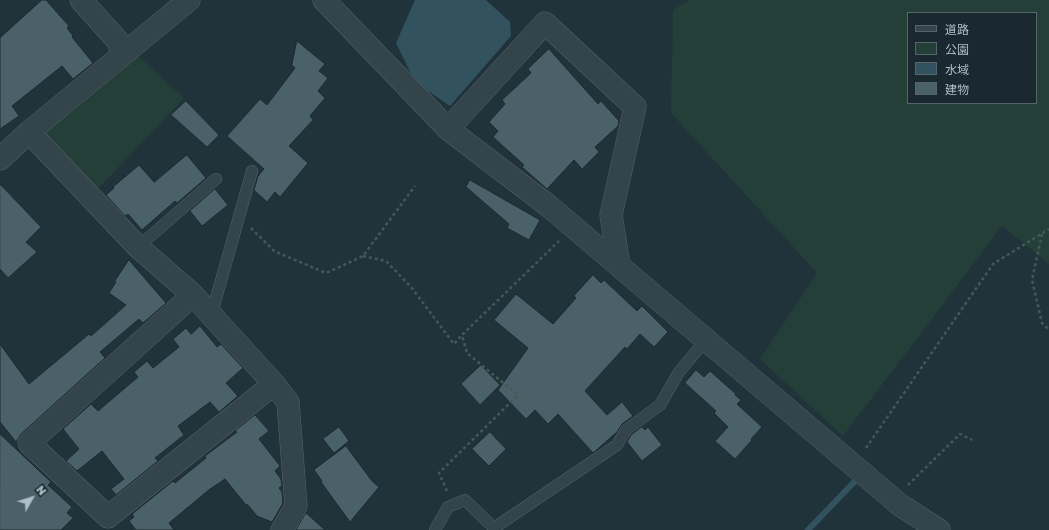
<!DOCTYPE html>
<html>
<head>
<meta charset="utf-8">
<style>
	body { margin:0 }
	#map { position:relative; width:1049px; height:530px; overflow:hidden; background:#21333a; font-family:"Golos Text","Noto Sans JP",sans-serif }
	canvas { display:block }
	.legend { position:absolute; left:907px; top:12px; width:130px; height:92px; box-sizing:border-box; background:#1a292f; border:1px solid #56656c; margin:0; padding:5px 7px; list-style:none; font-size:12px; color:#afbfc7 }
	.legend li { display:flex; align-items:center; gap:8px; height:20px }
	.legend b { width:20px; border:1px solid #56656c }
	.north { position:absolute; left:12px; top:478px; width:40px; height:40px; -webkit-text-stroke:3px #1a292f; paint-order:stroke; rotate:51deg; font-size:11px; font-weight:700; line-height:16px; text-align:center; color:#afbfc7 }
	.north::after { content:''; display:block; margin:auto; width:14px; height:18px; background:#afbfc7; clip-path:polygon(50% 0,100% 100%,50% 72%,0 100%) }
</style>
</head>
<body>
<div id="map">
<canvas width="1049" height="530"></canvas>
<ul class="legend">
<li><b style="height:5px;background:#34444b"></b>道路</li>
<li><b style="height:11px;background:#243e38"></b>公園</li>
<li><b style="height:11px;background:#325260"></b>水域</li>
<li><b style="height:11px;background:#4b6169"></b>建物</li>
</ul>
<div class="north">N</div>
</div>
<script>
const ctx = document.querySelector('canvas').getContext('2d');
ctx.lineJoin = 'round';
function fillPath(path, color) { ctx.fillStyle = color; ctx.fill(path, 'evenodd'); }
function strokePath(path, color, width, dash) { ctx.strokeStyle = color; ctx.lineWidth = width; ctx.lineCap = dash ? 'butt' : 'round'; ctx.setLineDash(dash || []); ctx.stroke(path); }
const green = new Path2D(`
	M 689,0 L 1049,0 L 1049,264 L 1002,226 L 843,436 L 760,359 L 817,273 L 671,113 L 673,10 ZM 908,13 L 1036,13 L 1036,103 L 908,103 Z
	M 136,54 L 184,98 L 96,191 L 40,134 Z`);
const water = new Path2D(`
	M 415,0 L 486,0 L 510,22 L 511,36 L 450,106 L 415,82 L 396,43 Z`);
const stream = new Path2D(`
	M 808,530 L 857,479`);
const building = new Path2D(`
	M 42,0 L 46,0 L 69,26 L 67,28 L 73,36 L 72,37 L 93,63 L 73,79 L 62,66 L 12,106 L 19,116 L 0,129 L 0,38 Z
	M 297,41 L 325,64 L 319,71 L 328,78 L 318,91 L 325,98 L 310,116 L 313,120 L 289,146 L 308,163 L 280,197 L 275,192 L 267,202 L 254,190 L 258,176 L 264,169 L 227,136 L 260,99 L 267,105 L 295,68 L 292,65 Z
	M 549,49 L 598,104 L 601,101 L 619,121 L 618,126 L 595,147 L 599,152 L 582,169 L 574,160 L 547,189 L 522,167 L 524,165 L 493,137 L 498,131 L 489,122 L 505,104 L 502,100 L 531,73 L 528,69 Z
	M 186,101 L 219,135 L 207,147 L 171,115 Z
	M 187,155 L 206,178 L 177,203 L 175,201 L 142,230 L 128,214 L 125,216 L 106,195 L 114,188 L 113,187 L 139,165 L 154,182 Z
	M 470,180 L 540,220 L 529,240 L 507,228 L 509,224 L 466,187 Z
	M 0,184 L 41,227 L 26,242 L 37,252 L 8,278 L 0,269 Z
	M 215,189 L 228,205 L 202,226 L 190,211 Z
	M 129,260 L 166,303 L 143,323 L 139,319 L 100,352 L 105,358 L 21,434 L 16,442 L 0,422 L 0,344 L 29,384 L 89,334 L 91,336 L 126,305 L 109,293 L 116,282 L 115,281 Z
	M 593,275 L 601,283 L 604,280 L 637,311 L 642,306 L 668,332 L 654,347 L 640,334 L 627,349 L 625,347 L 585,391 L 607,415 L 622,402 L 633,416 L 622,424 L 617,432 L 593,453 L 558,414 L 548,424 L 535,410 L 526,419 L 498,390 L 528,348 L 494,320 L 516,294 L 553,324 L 576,298 L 574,296 Z
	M 200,326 L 217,347 L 221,344 L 243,368 L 226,383 L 238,396 L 219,412 L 210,402 L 178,426 L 184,435 L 155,458 L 158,461 L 116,495 L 111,489 L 124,479 L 102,451 L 77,471 L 66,461 L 79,449 L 63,429 L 91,404 L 98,411 L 138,377 L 134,372 L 147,361 L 153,368 L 179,347 L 173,339 L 186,328 L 191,334 Z
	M 481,365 L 500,385 L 480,405 L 461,384 Z
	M 696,370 L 704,377 L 710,371 L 736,394 L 735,395 L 741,400 L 737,404 L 762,427 L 751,439 L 752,440 L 735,459 L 715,441 L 728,427 L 714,413 L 716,411 L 685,383 Z
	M 255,415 L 269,431 L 259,439 L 280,466 L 275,471 L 281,479 L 282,486 L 279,488 L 282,492 L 283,503 L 272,522 L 257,516 L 247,504 L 246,505 L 225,479 L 210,489 L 169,523 L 174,530 L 136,530 L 129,521 L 134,517 L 132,514 L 173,481 L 175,483 L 206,458 L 205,456 L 237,432 L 235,431 Z
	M 339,427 L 349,441 L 334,453 L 323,439 Z
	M 642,427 L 645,430 L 648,427 L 662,445 L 642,461 L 627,442 L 631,435 Z
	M 490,432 L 506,449 L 489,466 L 472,449 Z
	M 0,434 L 51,482 L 48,485 L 72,507 L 67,513 L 73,518 L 61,530 L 0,530 Z
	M 346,446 L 372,481 L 379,487 L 350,522 L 321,482 L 322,481 L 314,470 Z
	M 306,513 L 325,530 L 296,530 Z`);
const path = new Path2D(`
	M 251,228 L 274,251 L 326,273 L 363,256 L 415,186
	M 1042,234 L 1032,280 L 1042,323 L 1049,330
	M 363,256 L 386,261 L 411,287 L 454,344 L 462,335
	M 866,448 L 993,264 L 1049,229
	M 908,485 L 960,434 L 972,440
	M 447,491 L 439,473 L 518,395 L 467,353 L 462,335 L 559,241`);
const service = new Path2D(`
	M 138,247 L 216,179
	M 211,316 L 252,171
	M 435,530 L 448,507 L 465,500 L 494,528 L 617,445 L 626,430 L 660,405 L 679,372 L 706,340`);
const minor = new Path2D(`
	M 81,0 L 117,40 L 123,54
	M 324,0 L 448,129 L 550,207 L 900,505 L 939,530
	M 448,129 L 545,23 L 635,107 L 611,215 L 619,265
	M 29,132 L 138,247 L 193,295 L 274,384 L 288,402 L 296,506 L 282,530
	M 0,159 L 29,132 L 189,0
	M 193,295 L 29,443 L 108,517 L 274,384`);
fillPath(green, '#243e38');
fillPath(water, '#325260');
strokePath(stream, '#325260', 6);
fillPath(building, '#4b6169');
strokePath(building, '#1c2b31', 1);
strokePath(service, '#526268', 12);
strokePath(minor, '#526268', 23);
strokePath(path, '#425a56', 2.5, [3, 3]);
strokePath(service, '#34444b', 11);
strokePath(minor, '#34444b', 22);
</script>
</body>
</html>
